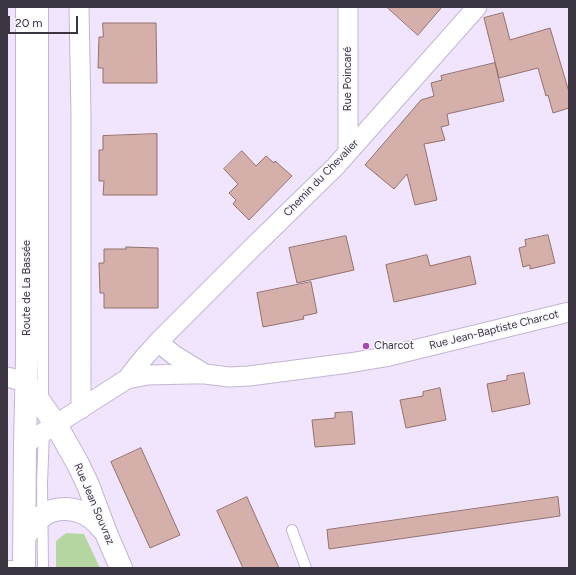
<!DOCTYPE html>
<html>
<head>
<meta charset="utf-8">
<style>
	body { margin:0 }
	#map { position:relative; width:576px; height:575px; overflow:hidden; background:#f1e5fe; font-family:Figtree,sans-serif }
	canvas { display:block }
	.frame { position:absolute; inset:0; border:8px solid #3a3541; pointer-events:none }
	.scale { position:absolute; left:8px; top:16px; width:70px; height:18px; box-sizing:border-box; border:2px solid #3a3541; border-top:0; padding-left:5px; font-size:12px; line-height:14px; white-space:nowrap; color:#3a3541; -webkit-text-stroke:3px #faf7fd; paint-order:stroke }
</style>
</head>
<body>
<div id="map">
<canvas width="576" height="575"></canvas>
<div class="frame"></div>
<div class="scale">20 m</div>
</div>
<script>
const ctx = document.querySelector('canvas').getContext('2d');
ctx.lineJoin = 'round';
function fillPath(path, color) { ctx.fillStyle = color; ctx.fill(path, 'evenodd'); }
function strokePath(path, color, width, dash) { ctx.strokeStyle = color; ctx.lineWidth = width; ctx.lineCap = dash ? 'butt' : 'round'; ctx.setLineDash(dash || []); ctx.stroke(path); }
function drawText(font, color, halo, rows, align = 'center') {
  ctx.font = font + ' Figtree,sans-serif'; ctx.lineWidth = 3; ctx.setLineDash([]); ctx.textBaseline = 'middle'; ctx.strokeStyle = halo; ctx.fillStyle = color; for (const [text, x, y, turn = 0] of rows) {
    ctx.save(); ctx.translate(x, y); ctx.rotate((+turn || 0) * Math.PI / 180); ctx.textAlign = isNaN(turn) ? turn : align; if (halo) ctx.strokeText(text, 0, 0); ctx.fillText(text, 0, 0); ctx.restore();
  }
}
const green = new Path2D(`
	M 66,533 L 84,534 L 100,568 L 56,568 L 56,541 Z`);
const building = new Path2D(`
	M 387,7 L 442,7 L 418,35 Z
	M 503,13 L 510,40 L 550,28 L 569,92 L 569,108 L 553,113 L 548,95 L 546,96 L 538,68 L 499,78 L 484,18 Z
	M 103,23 L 156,23 L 157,83 L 103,83 L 103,68 L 98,68 L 99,37 L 103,37 Z
	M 495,63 L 504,101 L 447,114 L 449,125 L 441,127 L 445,140 L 424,144 L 437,200 L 415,205 L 407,174 L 394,189 L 365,165 L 421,100 L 434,96 L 431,83 L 442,80 L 441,76 Z
	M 157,134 L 157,195 L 103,195 L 104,181 L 99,181 L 99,150 L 103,150 L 103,136 Z
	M 242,151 L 256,166 L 266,156 L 274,163 L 275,161 L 292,176 L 249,220 L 233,204 L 236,200 L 229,193 L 238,184 L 224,169 Z
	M 548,235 L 555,263 L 530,269 L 530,265 L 523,267 L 519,248 L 526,246 L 525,240 Z
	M 346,236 L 354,270 L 297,283 L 289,248 Z
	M 126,247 L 158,248 L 158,308 L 104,308 L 104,293 L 100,293 L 99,263 L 104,263 L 104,249 L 126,249 Z
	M 427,255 L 430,266 L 470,256 L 476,284 L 394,302 L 386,265 Z
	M 311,282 L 317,313 L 303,316 L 304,319 L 263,327 L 257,293 Z
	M 524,373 L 530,404 L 492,412 L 487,384 L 507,380 L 507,376 Z
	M 440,388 L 446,420 L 406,428 L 400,400 L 423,396 L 423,392 Z
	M 352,412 L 355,444 L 315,447 L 312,420 L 335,418 L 335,413 Z
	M 141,448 L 180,535 L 150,548 L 111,462 Z
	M 247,497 L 268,544 L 279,568 L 243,568 L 217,511 Z
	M 558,497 L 560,516 L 329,549 L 327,530 Z`);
const service = new Path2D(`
	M 43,7 L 43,400
	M 292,530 L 306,568
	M 7,568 L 10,566 L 24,566
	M 43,568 L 42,484 L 44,430`);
const minor = new Path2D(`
	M 79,7 L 81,115 L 81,409
	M 348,152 L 348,7
	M 158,342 L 174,355 L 205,374
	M 7,377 L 26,382
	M 127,379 L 148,375 L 190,374 L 205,374 L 229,377 L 249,376 L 349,363 L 385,357 L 569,312
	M 25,444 L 127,379 L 141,361 L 158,342 L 253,247 L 335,167 L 477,7`);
const secondary = new Path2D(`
	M 26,382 L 56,425 L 78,464 L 88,485 L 106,533 L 121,568
	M 25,536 C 30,529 34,523 41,517 C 55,505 79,507 93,519 C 97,522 100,527 104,530
	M 24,568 L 25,444 L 27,358 L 27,7`);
const markers = [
	[366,346,4,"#a949b1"]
];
const streetNames = [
	["Rue Poincaré",348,79,-90],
	["Chemin du Chevalier",321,178,-46],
	["Route de La Bassée",27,288,-90],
	["Rue Jean-Baptiste Charcot",494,330,-14],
	["Rue Jean Souvraz",94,504,67]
];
const poiNames = [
	["Charcot",374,346]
];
fillPath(green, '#b6d6a1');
fillPath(building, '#d5b0aa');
strokePath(building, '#93716c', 1);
strokePath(service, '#c3b5d2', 12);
strokePath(minor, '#c3b5d2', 21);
strokePath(secondary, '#c3b5d2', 24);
strokePath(service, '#fff', 10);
strokePath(minor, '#fff', 19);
strokePath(secondary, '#fff', 22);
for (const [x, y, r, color] of markers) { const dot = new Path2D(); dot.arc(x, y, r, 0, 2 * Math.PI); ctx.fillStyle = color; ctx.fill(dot); strokePath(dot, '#faf7fd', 1.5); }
drawText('11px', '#3a3541', '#faf7fd', streetNames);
drawText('11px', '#3a3541', '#faf7fd', poiNames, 'left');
</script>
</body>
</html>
